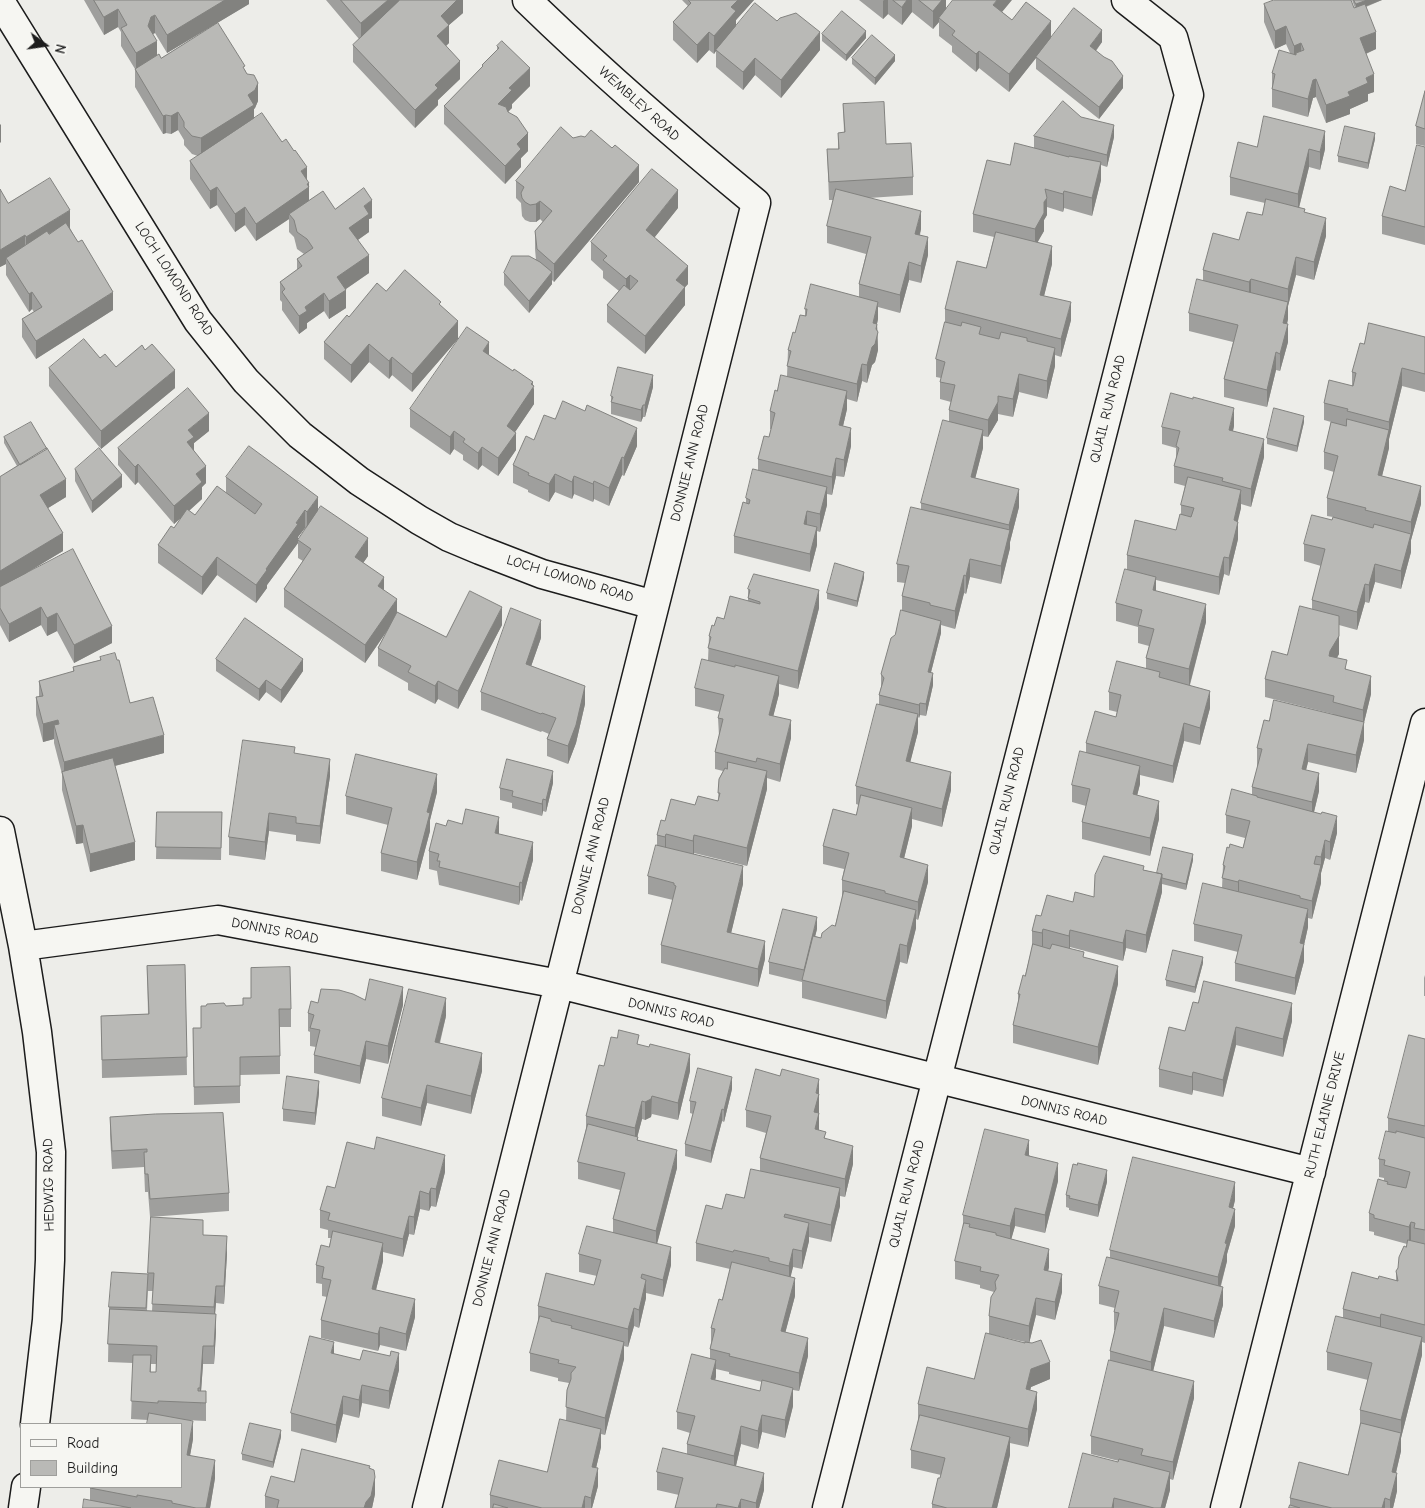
<!DOCTYPE html>
<html>
<head>
<meta charset="utf-8">
<style>
	body { margin:0 }
	#map { position:relative; width:1425px; height:1508px; overflow:hidden; background:#edede9; font-family:"Comic Neue",sans-serif }
	canvas { display:block }
	.legend { position:absolute; left:20px; top:1423px; width:162px; height:65px; box-sizing:border-box; background:#f6f6f2; border:1px solid #9f9f9c; margin:0; padding:6px 9px; list-style:none; font-size:15px; color:#1c1c1c }
	.legend li { display:flex; align-items:center; gap:10px; height:25px }
	.legend b { width:25px; border:1px solid #9f9f9c }
	.north { position:absolute; left:20px; top:20px; width:50px; height:50px; -webkit-text-stroke:4px #f6f6f2; paint-order:stroke; rotate:104deg; font-size:14px; font-weight:700; line-height:20px; text-align:center; color:#1c1c1c }
	.north::after { content:''; display:block; margin:auto; width:18px; height:22px; background:#1c1c1c; clip-path:polygon(50% 0,100% 100%,50% 72%,0 100%) }
</style>
</head>
<body>
<div id="map">
<canvas width="1425" height="1508"></canvas>
<ul class="legend">
<li><b style="height:6px;background:#f6f6f2"></b>Road</li>
<li><b style="height:14px;background:#b9b9b6"></b>Building</li>
</ul>
<div class="north">N</div>
</div>
<script>
const ctx = document.querySelector('canvas').getContext('2d');
ctx.lineJoin = 'round';
function strokePath(path, color, width, dash) { ctx.strokeStyle = color; ctx.lineWidth = width; ctx.lineCap = dash ? 'butt' : 'round'; ctx.setLineDash(dash || []); ctx.stroke(path); }
function fillPath(path, color) { ctx.fillStyle = color; ctx.fill(path, 'evenodd'); }
function drawText(font, color, halo, rows, align = 'center') {
  ctx.font = font + ' "Comic Neue",sans-serif'; ctx.lineWidth = 4; ctx.setLineDash([]); ctx.textBaseline = 'middle'; ctx.strokeStyle = halo; ctx.fillStyle = color; for (const [text, x, y, turn = 0] of rows) {
    ctx.save(); ctx.translate(x, y); ctx.rotate((+turn || 0) * Math.PI / 180); ctx.textAlign = isNaN(turn) ? turn : align; if (halo) ctx.strokeText(text, 0, 0); ctx.fillText(text, 0, 0); ctx.restore();
  }
}
const minor = new Path2D(`
	M 0,1 L 198,321 L 246,381 L 300,435 L 359,481 L 419,520 L 449,537 L 480,550 L 542,574 L 654,605
	M 0,831 L 23,946 L 37,1032 L 51,1152 L 50,1260 L 47,1320 L 35,1424
	M 23,946 L 218,920 L 559,984 L 1311,1172
	M 23,1508 L 26,1487
	M 427,1508 L 756,203 C 677,138 600,71 527,0
	M 827,1508 L 1189,95 L 1173,37 L 1126,0
	M 1225,1508 L 1425,723`);
const wall = new Path2D(`
	M 84,0 L 249,0 L 249,4 L 167,53 L 155,33 L 153,34 L 157,56 L 161,58 L 245,70 L 258,101 L 255,108 L 254,109 L 254,118 L 307,180 L 309,200 L 335,209 L 372,218 L 369,219 L 369,232 L 358,240 L 369,273 L 346,289 L 346,308 L 329,319 L 324,311 L 307,323 L 307,328 L 299,334 L 282,310 L 282,302 L 280,300 L 280,282 L 297,270 L 297,259 L 304,254 L 297,249 L 294,237 L 289,232 L 289,219 L 256,241 L 245,225 L 235,232 L 217,205 L 210,209 L 190,179 L 190,161 L 198,156 L 192,154 L 184,145 L 184,140 L 178,130 L 171,134 L 166,133 L 163,134 L 135,87 L 135,69 L 121,46 L 121,32 L 118,27 L 104,35 Z
	M 326,0 L 463,0 L 463,13 L 449,25 L 449,43 L 446,46 L 460,79 L 438,100 L 438,105 L 415,128 L 353,62 L 353,45 L 359,39 Z
	M 682,0 L 754,0 L 736,20 L 736,26 L 777,21 L 820,50 L 781,98 L 755,75 L 743,90 L 716,67 L 716,51 L 714,54 L 709,50 L 697,63 L 673,40 L 673,22 L 688,6 Z
	M 859,0 L 946,0 L 946,8 L 1002,12 L 1012,20 L 1051,38 L 1102,42 L 1096,51 L 1123,88 L 1099,119 L 1036,69 L 1036,58 L 1009,92 L 979,68 L 976,72 L 952,52 L 952,46 L 939,36 L 939,22 L 933,29 L 912,12 L 902,25 L 888,14 L 883,19 Z
	M 1352,0 L 1382,0 L 1366,7 L 1376,49 L 1366,54 L 1374,92 L 1368,94 L 1368,101 L 1350,109 L 1350,114 L 1326,123 L 1316,97 L 1313,98 L 1308,117 L 1272,107 L 1272,73 L 1290,53 L 1286,44 L 1275,49 L 1264,22 L 1264,4 L 1354,8 L 1355,8 Z
	M 822,34 L 866,38 L 846,61 L 822,41 Z
	M 502,41 L 530,86 L 512,104 L 512,108 L 508,111 L 528,151 L 521,158 L 521,167 L 505,184 L 444,124 L 444,106 L 482,68 L 482,65 L 497,50 L 497,46 Z
	M 852,58 L 895,61 L 875,85 L 852,64 Z
	M 1425,91 L 1425,146 L 1416,144 L 1416,126 Z
	M 843,104 L 886,144 L 913,177 L 913,195 L 869,198 L 921,229 L 920,235 L 928,255 L 921,283 L 909,280 L 900,313 L 878,307 L 878,319 L 877,324 L 878,350 L 875,362 L 872,365 L 867,383 L 862,381 L 857,402 L 847,399 L 847,409 L 843,426 L 851,446 L 844,477 L 836,476 L 832,495 L 827,494 L 827,505 L 820,532 L 817,531 L 817,545 L 810,572 L 734,553 L 734,536 L 746,503 L 746,498 L 758,470 L 758,459 L 769,437 L 771,429 L 770,429 L 770,411 L 777,391 L 787,376 L 788,350 L 795,333 L 805,316 L 805,309 L 859,297 L 859,284 L 866,254 L 827,243 L 827,226 L 833,200 L 829,200 L 827,149 L 838,149 L 838,133 L 844,132 Z
	M 1081,117 L 1114,137 L 1107,167 L 1101,165 L 1101,180 L 1092,216 L 1064,208 L 1063,212 L 1047,207 L 1047,215 L 1044,220 L 1044,231 L 1037,242 L 1052,264 L 1044,296 L 1071,320 L 1061,357 L 1055,355 L 1055,366 L 1047,399 L 1019,392 L 1013,417 L 998,414 L 998,420 L 988,437 L 983,436 L 983,448 L 975,478 L 1019,507 L 1010,542 L 1010,548 L 1001,584 L 970,577 L 966,594 L 964,593 L 955,629 L 941,625 L 941,633 L 931,672 L 933,685 L 926,716 L 920,715 L 919,718 L 918,717 L 918,732 L 910,762 L 951,790 L 942,827 L 912,819 L 912,826 L 904,858 L 928,882 L 918,920 L 916,919 L 916,928 L 907,964 L 900,962 L 886,1019 L 802,998 L 802,982 L 769,974 L 769,962 L 817,929 L 815,936 L 821,938 L 835,926 L 842,898 L 842,880 L 844,869 L 823,864 L 823,846 L 856,815 L 859,805 L 856,804 L 856,786 L 879,704 L 879,695 L 881,687 L 881,674 L 895,635 L 902,610 L 902,596 L 905,583 L 897,582 L 897,564 L 921,509 L 921,503 L 949,421 L 949,410 L 951,402 L 940,399 L 940,382 L 941,378 L 936,377 L 936,359 L 945,322 L 945,309 L 986,268 L 994,237 L 973,232 L 973,214 L 1010,165 L 1034,148 L 1034,136 Z
	M 573,138 L 639,182 L 554,282 L 552,280 L 552,284 L 529,313 L 504,285 L 504,273 L 536,260 L 535,249 L 535,231 L 543,222 L 540,219 L 536,222 L 530,222 L 525,220 L 522,216 L 521,203 L 516,198 L 516,181 Z
	M 1375,139 L 1368,169 L 1338,162 L 1338,156 Z
	M 1257,147 L 1325,149 L 1320,170 L 1309,167 L 1299,208 L 1305,213 L 1326,236 L 1314,280 L 1296,275 L 1288,306 L 1288,319 L 1287,324 L 1288,342 L 1280,371 L 1276,370 L 1267,407 L 1224,397 L 1224,379 L 1233,342 L 1189,331 L 1189,313 L 1203,280 L 1203,270 L 1239,240 L 1262,215 L 1265,203 L 1230,195 L 1230,177 Z
	M 1425,147 L 1425,245 L 1382,234 L 1382,216 L 1405,191 Z
	M 8,203 L 70,228 L 113,310 L 36,359 L 22,337 L 22,319 L 34,312 L 32,309 L 29,312 L 6,275 L 6,264 L 0,267 Z
	M 678,208 L 654,238 L 688,284 L 685,287 L 685,305 L 645,354 L 607,322 L 607,305 L 619,291 L 603,278 L 603,271 L 591,260 L 591,242 Z
	M 386,291 L 441,306 L 458,339 L 412,392 L 392,375 L 389,379 L 369,362 L 351,383 L 324,359 L 324,342 L 349,317 Z
	M 1425,337 L 1425,392 L 1402,386 L 1389,439 L 1389,448 L 1382,476 L 1421,504 L 1411,540 L 1411,552 L 1401,589 L 1375,582 L 1369,603 L 1365,602 L 1357,630 L 1339,625 L 1339,654 L 1337,658 L 1347,670 L 1371,694 L 1364,722 L 1364,740 L 1356,773 L 1308,762 L 1306,770 L 1319,791 L 1314,812 L 1337,833 L 1330,860 L 1325,858 L 1321,873 L 1321,883 L 1312,919 L 1308,918 L 1308,927 L 1304,945 L 1304,961 L 1295,995 L 1235,981 L 1235,963 L 1238,952 L 1194,941 L 1194,924 L 1222,888 L 1223,865 L 1229,848 L 1243,848 L 1245,838 L 1226,833 L 1226,815 L 1252,794 L 1252,787 L 1258,766 L 1257,766 L 1257,748 L 1269,721 L 1333,714 L 1265,697 L 1265,679 L 1287,655 L 1312,609 L 1312,600 L 1321,566 L 1304,561 L 1304,544 L 1332,520 L 1333,517 L 1327,516 L 1327,498 L 1334,472 L 1324,469 L 1324,452 L 1331,422 L 1324,420 L 1324,403 L 1352,386 L 1352,372 L 1364,344 Z
	M 145,350 L 175,388 L 101,449 L 49,386 L 49,368 L 100,358 L 116,367 Z
	M 489,355 L 533,385 L 534,404 L 515,432 L 516,450 L 498,476 L 482,465 L 478,470 L 463,460 L 463,455 L 454,449 L 450,455 L 410,427 L 410,409 Z
	M 653,387 L 645,417 L 643,417 L 641,422 L 611,414 L 611,396 Z
	M 555,419 L 637,446 L 624,476 L 622,475 L 609,506 L 594,499 L 593,502 L 574,494 L 572,499 L 555,492 L 549,502 L 528,492 L 528,490 L 513,483 L 513,465 L 534,440 Z
	M 1304,422 L 1297,452 L 1267,444 L 1267,438 Z
	M 1234,426 L 1233,431 L 1264,457 L 1251,507 L 1241,504 L 1241,508 L 1237,521 L 1238,539 L 1229,576 L 1224,574 L 1219,595 L 1156,580 L 1156,591 L 1206,622 L 1190,685 L 1210,708 L 1200,745 L 1184,741 L 1173,783 L 1140,775 L 1140,784 L 1137,795 L 1159,819 L 1150,856 L 1082,839 L 1082,822 L 1086,806 L 1072,802 L 1072,785 L 1086,753 L 1086,743 L 1116,717 L 1117,712 L 1109,710 L 1109,692 L 1146,668 L 1146,658 L 1149,646 L 1138,643 L 1138,627 L 1116,621 L 1116,603 L 1127,570 L 1127,555 L 1176,530 L 1181,514 L 1181,505 L 1185,486 L 1174,483 L 1174,466 L 1176,459 L 1176,448 L 1162,444 L 1162,427 Z
	M 209,431 L 194,443 L 194,451 L 206,483 L 202,487 L 202,499 L 189,511 L 195,515 L 226,492 L 226,477 L 318,510 L 368,556 L 363,563 L 384,590 L 397,612 L 446,637 L 502,625 L 458,709 L 438,699 L 435,704 L 408,690 L 408,683 L 378,666 L 378,648 L 387,631 L 365,663 L 284,607 L 284,589 L 303,561 L 298,558 L 298,543 L 267,585 L 267,588 L 256,603 L 217,575 L 202,595 L 158,563 L 158,545 L 174,528 L 182,517 L 174,524 L 138,482 L 135,485 L 118,465 L 118,448 ZM 305,528 L 306,528 L 298,540 L 298,537 Z
	M 4,437 L 66,497 L 48,508 L 63,551 L 26,573 L 112,643 L 74,663 L 57,631 L 47,636 L 41,625 L 9,642 L 0,625 L 0,477 L 17,466 L 4,443 Z
	M 75,469 L 122,487 L 92,513 L 75,481 Z
	M 864,578 L 857,607 L 827,599 L 827,593 Z
	M 748,589 L 819,608 L 798,689 L 779,684 L 779,694 L 773,716 L 791,738 L 780,782 L 767,778 L 767,789 L 747,866 L 694,853 L 694,854 L 743,884 L 731,933 L 765,959 L 758,987 L 661,963 L 661,945 L 673,900 L 648,894 L 648,876 L 657,845 L 657,835 L 665,821 L 695,805 L 718,801 L 719,779 L 723,771 L 715,769 L 715,752 L 719,736 L 718,718 L 720,712 L 695,706 L 695,688 L 708,660 L 709,636 L 714,626 L 748,601 Z
	M 541,638 L 531,666 L 585,704 L 576,743 L 568,764 L 547,756 L 547,739 L 549,734 L 542,731 L 541,732 L 481,710 L 481,692 Z
	M 100,657 L 164,753 L 115,766 L 135,860 L 90,872 L 83,843 L 76,844 L 62,790 L 62,774 L 54,743 L 54,739 L 43,742 L 36,715 L 36,697 L 39,697 L 39,681 L 73,672 L 73,667 L 100,660 Z
	M 216,659 L 303,671 L 281,703 L 266,692 L 259,701 L 216,671 Z
	M 295,754 L 330,776 L 320,844 L 296,841 L 296,835 L 269,831 L 265,860 L 229,855 L 229,837 Z
	M 553,783 L 546,812 L 543,811 L 542,816 L 512,808 L 512,803 L 500,800 L 500,788 Z
	M 437,792 L 430,820 L 430,831 L 417,880 L 381,871 L 381,853 L 388,825 L 346,814 L 346,796 Z
	M 157,812 L 222,812 L 221,860 L 156,859 Z
	M 446,826 L 499,834 L 533,860 L 522,901 L 520,900 L 519,905 L 439,885 L 437,871 L 429,869 L 429,851 Z
	M 1193,860 L 1186,890 L 1162,884 L 1162,892 L 1146,953 L 1126,948 L 1123,961 L 1070,947 L 1070,948 L 1084,958 L 1118,984 L 1098,1065 L 1013,1043 L 1013,1025 L 1018,1002 L 1018,994 L 1025,976 L 1032,947 L 1032,931 L 1041,916 L 1073,902 L 1094,897 L 1144,870 L 1157,873 Z
	M 1203,963 L 1195,993 L 1166,986 L 1166,980 Z
	M 185,965 L 187,1075 L 102,1078 L 101,1016 L 148,1014 L 147,966 Z
	M 251,968 L 291,1009 L 291,1027 L 280,1027 L 280,1074 L 240,1075 L 240,1103 L 194,1105 L 193,1028 L 201,1028 L 226,1006 L 243,1005 L 251,998 Z
	M 1425,975 L 1425,996 L 1424,996 L 1424,978 Z
	M 365,1000 L 403,1005 L 388,1064 L 366,1059 L 360,1084 L 314,1073 L 314,1055 L 316,1047 L 310,1046 L 310,1032 L 308,1031 L 308,1013 L 318,1003 Z
	M 446,1016 L 440,1043 L 482,1071 L 471,1114 L 427,1103 L 421,1126 L 382,1116 L 382,1098 Z
	M 1292,1021 L 1283,1057 L 1236,1045 L 1223,1097 L 1193,1090 L 1192,1095 L 1159,1087 L 1159,1069 L 1185,1031 Z
	M 1425,1039 L 1425,1343 L 1422,1342 L 1422,1355 L 1401,1438 L 1401,1451 L 1396,1473 L 1397,1491 L 1393,1508 L 1289,1508 L 1290,1505 L 1290,1498 L 1348,1475 L 1360,1426 L 1360,1410 L 1368,1380 L 1327,1370 L 1327,1352 L 1343,1318 L 1343,1309 L 1378,1279 L 1396,1280 L 1396,1271 L 1398,1268 L 1407,1244 L 1374,1235 L 1374,1232 L 1369,1231 L 1369,1213 L 1384,1181 L 1384,1178 L 1379,1177 L 1379,1159 L 1388,1131 L 1388,1118 Z
	M 639,1045 L 690,1071 L 678,1120 L 652,1114 L 651,1117 L 645,1120 L 642,1119 L 637,1137 L 638,1140 L 677,1168 L 657,1243 L 671,1265 L 663,1297 L 646,1293 L 646,1298 L 639,1328 L 634,1326 L 628,1347 L 624,1346 L 624,1359 L 605,1435 L 601,1434 L 601,1447 L 596,1468 L 598,1486 L 592,1508 L 490,1508 L 490,1495 L 547,1472 L 566,1420 L 567,1390 L 569,1383 L 558,1381 L 558,1378 L 530,1371 L 530,1353 L 538,1324 L 538,1306 L 594,1285 L 597,1276 L 579,1272 L 579,1254 L 613,1232 L 613,1219 L 620,1190 L 578,1179 L 578,1162 L 586,1129 L 586,1116 L 604,1066 Z
	M 732,1089 L 724,1122 L 722,1121 L 711,1163 L 685,1156 L 685,1144 L 693,1114 L 690,1113 L 690,1101 Z
	M 319,1093 L 315,1125 L 283,1121 L 283,1109 Z
	M 819,1096 L 819,1130 L 826,1139 L 853,1164 L 845,1197 L 840,1196 L 840,1206 L 831,1242 L 809,1237 L 809,1241 L 802,1269 L 793,1267 L 790,1277 L 795,1296 L 785,1333 L 808,1356 L 799,1391 L 793,1390 L 793,1406 L 785,1438 L 762,1432 L 758,1449 L 741,1444 L 736,1466 L 764,1490 L 759,1508 L 675,1508 L 679,1495 L 657,1490 L 657,1472 L 687,1454 L 687,1444 L 690,1433 L 677,1429 L 677,1412 L 710,1358 L 710,1349 L 711,1343 L 711,1328 L 722,1300 L 730,1269 L 696,1261 L 696,1243 L 722,1209 L 744,1198 L 760,1171 L 760,1158 L 766,1133 L 746,1127 L 746,1110 ZM 716,1369 L 729,1372 L 729,1374 L 762,1382 L 760,1391 L 715,1380 Z
	M 110,1117 L 229,1193 L 229,1211 L 150,1217 L 148,1192 L 145,1192 L 144,1167 L 112,1169 L 110,1135 Z
	M 1029,1155 L 1058,1181 L 1045,1233 L 1015,1226 L 1011,1239 L 1049,1267 L 1048,1271 L 1062,1292 L 1055,1320 L 1036,1315 L 1029,1343 L 1050,1379 L 1031,1387 L 1030,1390 L 1037,1409 L 1028,1447 L 1010,1443 L 1010,1455 L 997,1508 L 932,1508 L 932,1504 L 941,1475 L 911,1468 L 911,1450 L 918,1421 L 918,1404 L 974,1379 L 1025,1342 L 989,1334 L 989,1316 L 994,1292 L 980,1288 L 980,1285 L 955,1279 L 955,1261 L 963,1227 L 963,1215 Z
	M 445,1172 L 436,1207 L 431,1206 L 429,1211 L 420,1209 L 414,1235 L 409,1234 L 403,1257 L 383,1252 L 383,1261 L 376,1290 L 415,1317 L 406,1351 L 380,1345 L 378,1351 L 321,1338 L 321,1320 L 327,1297 L 322,1296 L 322,1284 L 316,1283 L 316,1265 L 329,1247 L 331,1238 L 328,1238 L 328,1230 L 320,1228 L 320,1210 L 335,1188 Z
	M 1107,1182 L 1098,1217 L 1069,1210 L 1069,1208 L 1066,1207 L 1066,1195 Z
	M 1235,1200 L 1233,1208 L 1235,1226 L 1227,1254 L 1227,1261 L 1221,1286 L 1223,1305 L 1214,1338 L 1164,1326 L 1153,1371 L 1194,1398 L 1173,1480 L 1170,1479 L 1170,1490 L 1165,1508 L 1069,1508 L 1118,1462 L 1119,1461 L 1091,1454 L 1091,1436 L 1110,1360 L 1110,1351 L 1115,1330 L 1114,1330 L 1114,1312 L 1115,1308 L 1099,1304 L 1099,1286 L 1110,1258 L 1110,1250 Z
	M 151,1217 L 203,1235 L 227,1254 L 224,1304 L 216,1303 L 215,1314 L 216,1332 L 214,1364 L 203,1364 L 201,1391 L 206,1391 L 206,1421 L 186,1420 L 193,1439 L 190,1455 L 215,1478 L 210,1508 L 83,1508 L 90,1501 L 90,1488 L 181,1487 L 148,1420 L 131,1419 L 133,1363 L 108,1362 L 109,1307 L 148,1274 ZM 148,1289 L 148,1291 L 153,1291 L 152,1311 L 147,1311 ZM 151,1364 L 156,1364 L 156,1372 L 151,1372 Z
	M 334,1354 L 399,1370 L 389,1409 L 362,1403 L 359,1418 L 343,1414 L 336,1443 L 291,1431 L 291,1413 Z
	M 281,1437 L 273,1468 L 242,1460 L 242,1454 Z
	M 370,1469 L 375,1494 L 372,1508 L 265,1508 L 265,1496 L 294,1482 Z`);
const shadedWall = new Path2D(`
	M 225,0 L 249,0 L 249,4 L 167,53 L 167,35 Z
	M 388,0 L 408,0 L 361,41 L 361,23 Z
	M 457,0 L 463,0 L 463,13 L 449,25 L 449,43 L 437,54 L 437,36 L 441,16 Z
	M 738,0 L 754,0 L 736,20 L 736,29 L 716,50 L 716,51 L 714,54 L 714,36 L 731,7 Z
	M 884,0 L 888,0 L 888,14 L 883,19 L 883,1 Z
	M 907,0 L 912,0 L 912,12 L 902,25 L 902,7 Z
	M 939,0 L 946,0 L 946,12 L 939,18 L 939,22 L 933,29 L 933,11 Z
	M 997,0 L 1012,0 L 993,23 L 993,5 Z
	M 1367,0 L 1382,0 L 1356,10 L 1356,4 Z
	M 118,9 L 118,27 L 104,35 L 104,17 Z
	M 155,15 L 155,33 L 151,35 L 148,26 L 151,17 Z
	M 1051,21 L 1051,39 L 1009,92 L 1009,74 Z
	M 1286,26 L 1286,44 L 1275,49 L 1275,31 Z
	M 1102,30 L 1102,42 L 1090,58 L 1090,46 Z
	M 866,31 L 866,38 L 846,61 L 846,55 Z
	M 709,32 L 709,50 L 697,63 L 697,45 Z
	M 820,32 L 820,50 L 781,98 L 781,80 Z
	M 1376,32 L 1376,49 L 1360,56 L 1360,38 Z
	M 157,41 L 157,59 L 136,71 L 136,53 Z
	M 1301,43 L 1301,60 L 1294,63 L 1294,46 Z
	M 979,51 L 979,68 L 976,72 L 976,54 Z
	M 895,55 L 895,61 L 875,85 L 875,78 Z
	M 755,58 L 755,75 L 743,90 L 743,72 Z
	M 460,61 L 460,79 L 438,100 L 438,105 L 415,128 L 415,110 L 435,85 Z
	M 530,68 L 530,86 L 512,104 L 512,108 L 498,122 L 498,104 L 509,88 Z
	M 1374,74 L 1374,92 L 1368,94 L 1368,101 L 1350,109 L 1350,114 L 1326,123 L 1326,105 L 1348,92 L 1366,78 Z
	M 1123,76 L 1123,88 L 1099,119 L 1099,107 Z
	M 1316,79 L 1316,97 L 1313,98 L 1308,117 L 1308,99 L 1313,80 Z
	M 258,83 L 258,101 L 255,108 L 254,109 L 254,123 L 201,156 L 201,138 L 248,95 Z
	M 178,112 L 178,130 L 171,134 L 171,116 Z
	M 166,115 L 166,133 L 163,134 L 163,116 Z
	M 1,124 L 1,142 L 0,143 L 0,125 Z
	M 1114,125 L 1114,137 L 1107,167 L 1107,155 Z
	M 1325,131 L 1325,149 L 1320,170 L 1320,152 Z
	M 528,133 L 528,151 L 521,158 L 521,167 L 505,184 L 505,166 L 517,144 Z
	M 1375,133 L 1375,139 L 1368,169 L 1368,163 Z
	M 1309,149 L 1309,167 L 1298,211 L 1298,194 Z
	M 1101,162 L 1101,180 L 1092,216 L 1092,198 Z
	M 639,165 L 639,182 L 554,282 L 554,264 Z
	M 307,167 L 307,184 L 309,183 L 309,205 L 289,214 L 289,219 L 256,241 L 256,224 L 301,171 Z
	M 217,187 L 217,205 L 210,209 L 210,191 Z
	M 678,190 L 678,208 L 646,248 L 646,230 Z
	M 1064,191 L 1064,208 L 1063,212 L 1063,194 Z
	M 1047,198 L 1047,215 L 1044,220 L 1044,231 L 1035,247 L 1035,229 L 1044,202 Z
	M 372,200 L 372,218 L 369,219 L 369,232 L 349,246 L 349,228 L 364,206 Z
	M 540,201 L 540,219 L 536,222 L 536,204 Z
	M 245,207 L 245,225 L 235,232 L 235,214 Z
	M 70,210 L 70,228 L 26,254 L 26,237 Z
	M 921,211 L 921,229 L 915,252 L 915,234 Z
	M 1326,218 L 1326,236 L 1314,280 L 1314,262 Z
	M 25,235 L 25,252 L 6,258 L 6,264 L 0,267 L 0,250 Z
	M 928,237 L 928,255 L 921,283 L 921,266 Z
	M 1052,246 L 1052,264 L 1040,312 L 1040,295 Z
	M 369,255 L 369,273 L 337,295 L 337,277 Z
	M 1296,257 L 1296,275 L 1288,306 L 1288,289 Z
	M 909,262 L 909,280 L 900,313 L 900,295 Z
	M 688,266 L 688,284 L 676,297 L 676,280 Z
	M 552,272 L 552,284 L 529,313 L 529,301 Z
	M 630,275 L 630,293 L 626,297 L 626,279 Z
	M 1251,279 L 1251,297 L 1249,299 L 1249,282 Z
	M 685,287 L 685,305 L 645,354 L 645,336 Z
	M 346,290 L 346,308 L 329,319 L 329,301 Z
	M 32,292 L 32,309 L 29,312 L 29,294 Z
	M 113,292 L 113,310 L 36,359 L 36,341 Z
	M 324,293 L 324,311 L 307,323 L 307,328 L 299,334 L 299,316 L 305,307 Z
	M 878,302 L 878,319 L 873,341 L 873,323 Z
	M 1071,302 L 1071,320 L 1061,357 L 1061,339 Z
	M 1288,302 L 1288,319 L 1283,341 L 1283,323 Z
	M 458,321 L 458,339 L 412,392 L 412,374 Z
	M 877,324 L 878,350 L 875,362 L 872,365 L 867,383 L 867,365 Z
	M 1288,324 L 1288,342 L 1280,371 L 1280,354 Z
	M 489,342 L 489,360 L 483,351 Z
	M 369,344 L 369,362 L 351,383 L 351,365 Z
	M 1055,348 L 1055,366 L 1047,399 L 1047,381 Z
	M 1276,352 L 1276,370 L 1267,407 L 1267,390 Z
	M 392,357 L 392,375 L 389,379 L 389,361 Z
	M 862,364 L 862,381 L 857,402 L 857,384 Z
	M 1402,368 L 1402,386 L 1389,439 L 1389,448 L 1378,492 L 1378,475 L 1389,430 L 1389,422 Z
	M 175,370 L 175,388 L 101,449 L 101,431 Z
	M 1019,374 L 1019,392 L 1013,417 L 1013,399 Z
	M 653,375 L 653,387 L 645,417 L 645,405 Z
	M 533,382 L 533,389 L 534,386 L 534,404 L 507,444 L 507,426 Z
	M 847,391 L 847,409 L 839,443 L 839,425 Z
	M 998,402 L 998,420 L 988,437 L 988,420 Z
	M 643,405 L 643,417 L 641,422 L 641,410 Z
	M 1234,408 L 1234,426 L 1229,447 L 1229,430 Z
	M 209,413 L 209,431 L 194,443 L 194,455 L 187,442 L 188,430 Z
	M 1304,416 L 1304,422 L 1297,452 L 1297,446 Z
	M 637,428 L 637,446 L 624,476 L 624,458 Z
	M 851,428 L 851,446 L 844,477 L 844,460 Z
	M 983,430 L 983,448 L 971,495 L 971,477 Z
	M 454,431 L 454,449 L 450,455 L 450,437 Z
	M 516,433 L 516,450 L 498,476 L 498,458 Z
	M 1264,439 L 1264,457 L 1251,507 L 1251,489 Z
	M 482,447 L 482,465 L 478,470 L 478,453 Z
	M 622,457 L 622,475 L 609,506 L 609,488 Z
	M 836,458 L 836,476 L 832,495 L 832,477 Z
	M 138,464 L 138,482 L 135,485 L 135,467 Z
	M 206,466 L 206,483 L 202,487 L 202,499 L 174,524 L 174,506 L 196,474 Z
	M 555,474 L 555,492 L 549,502 L 549,484 Z
	M 122,475 L 122,487 L 92,513 L 92,501 Z
	M 574,476 L 574,494 L 572,499 L 572,482 Z
	M 66,479 L 66,497 L 40,513 L 40,495 Z
	M 594,481 L 594,499 L 593,502 L 593,484 Z
	M 1421,486 L 1421,504 L 1411,540 L 1411,522 Z
	M 827,487 L 827,505 L 820,532 L 820,514 Z
	M 1019,489 L 1019,507 L 1010,542 L 1010,548 L 1001,584 L 1001,566 L 1009,531 L 1009,525 Z
	M 1241,490 L 1241,508 L 1234,538 L 1234,520 Z
	M 318,497 L 318,515 L 307,529 L 307,512 Z
	M 305,510 L 305,528 L 298,537 L 298,543 L 267,585 L 267,588 L 256,603 L 256,585 L 266,569 Z
	M 807,511 L 807,529 L 804,524 Z
	M 1238,522 L 1238,539 L 1229,576 L 1229,558 Z
	M 817,527 L 817,545 L 810,572 L 810,554 Z
	M 63,533 L 63,551 L 0,589 L 0,571 Z
	M 1411,534 L 1411,552 L 1401,589 L 1401,571 Z
	M 368,538 L 368,556 L 355,575 L 355,557 Z
	M 217,557 L 217,575 L 202,595 L 202,577 Z
	M 1224,557 L 1224,574 L 1219,595 L 1219,577 Z
	M 970,559 L 970,577 L 966,594 L 966,576 Z
	M 1375,564 L 1375,582 L 1369,603 L 1369,585 Z
	M 864,572 L 864,578 L 857,607 L 857,601 Z
	M 964,575 L 964,593 L 955,629 L 955,611 Z
	M 384,577 L 384,595 L 378,586 Z
	M 1156,577 L 1156,595 L 1153,590 Z
	M 1365,584 L 1365,602 L 1357,630 L 1357,612 Z
	M 819,590 L 819,608 L 798,689 L 798,671 Z
	M 397,599 L 397,616 L 365,663 L 365,645 Z
	M 1206,604 L 1206,622 L 1189,687 L 1189,669 Z
	M 41,607 L 41,625 L 9,642 L 9,624 Z
	M 502,607 L 502,625 L 458,709 L 458,691 Z
	M 57,613 L 57,631 L 47,636 L 47,618 Z
	M 541,620 L 541,638 L 526,681 L 526,664 Z
	M 941,621 L 941,633 L 928,684 L 928,672 Z
	M 112,626 L 112,643 L 74,663 L 74,645 Z
	M 1339,636 L 1339,654 L 1330,669 L 1329,656 L 1330,651 Z
	M 303,659 L 303,671 L 281,703 L 281,690 Z
	M 933,673 L 933,685 L 926,716 L 926,704 Z
	M 779,676 L 779,694 L 769,733 L 769,715 Z
	M 1371,676 L 1371,694 L 1363,727 L 1363,710 Z
	M 266,680 L 266,692 L 259,701 L 259,689 Z
	M 438,681 L 438,699 L 435,704 L 435,686 Z
	M 585,686 L 585,704 L 576,743 L 568,764 L 568,746 Z
	M 1210,691 L 1210,708 L 1200,745 L 1200,728 Z
	M 920,703 L 920,715 L 919,718 L 919,705 Z
	M 918,714 L 918,732 L 906,779 L 906,761 Z
	M 58,720 L 58,738 L 54,725 L 54,739 L 43,742 L 43,724 Z
	M 791,720 L 791,738 L 780,782 L 780,764 Z
	M 1364,722 L 1364,740 L 1356,773 L 1356,755 Z
	M 1184,723 L 1184,741 L 1173,783 L 1173,766 Z
	M 164,735 L 164,753 L 64,779 L 64,762 Z
	M 1308,744 L 1308,762 L 1302,786 L 1302,769 Z
	M 330,759 L 330,776 L 320,844 L 320,826 Z
	M 1140,766 L 1140,784 L 1133,812 L 1133,794 Z
	M 553,771 L 553,783 L 546,812 L 546,800 Z
	M 767,771 L 767,789 L 747,866 L 747,848 Z
	M 951,772 L 951,790 L 942,827 L 942,809 Z
	M 1319,773 L 1319,791 L 1312,820 L 1312,802 Z
	M 437,774 L 437,792 L 430,820 L 430,831 L 417,880 L 417,862 L 427,812 Z
	M 543,799 L 543,811 L 542,816 L 542,804 Z
	M 1159,801 L 1159,819 L 1150,856 L 1150,838 Z
	M 912,808 L 912,826 L 900,875 L 900,857 Z
	M 269,813 L 269,831 L 265,860 L 265,842 Z
	M 1337,816 L 1337,833 L 1330,860 L 1330,842 Z
	M 499,817 L 499,835 L 495,833 Z
	M 83,825 L 83,843 L 76,844 L 76,826 Z
	M 666,834 L 666,852 L 665,855 L 665,837 Z
	M 694,835 L 694,853 L 693,859 L 693,841 Z
	M 1325,840 L 1325,858 L 1321,873 L 1321,883 L 1312,919 L 1312,901 L 1321,867 L 1321,857 Z
	M 135,842 L 135,860 L 90,872 L 90,854 Z
	M 533,842 L 533,860 L 522,901 L 522,883 Z
	M 1193,854 L 1193,860 L 1186,890 L 1186,884 Z
	M 928,865 L 928,882 L 918,920 L 918,902 Z
	M 743,866 L 743,884 L 727,950 L 727,932 Z
	M 1162,874 L 1162,892 L 1146,953 L 1146,935 Z
	M 1239,880 L 1239,898 L 1238,900 L 1238,882 Z
	M 520,882 L 520,900 L 519,905 L 519,887 Z
	M 1308,909 L 1308,927 L 1304,945 L 1304,961 L 1295,995 L 1295,978 L 1300,943 Z
	M 916,910 L 916,928 L 907,964 L 907,946 Z
	M 817,917 L 817,929 L 804,981 L 804,970 Z
	M 1043,929 L 1043,947 L 1042,951 L 1042,933 Z
	M 1070,930 L 1070,947 L 1069,954 L 1069,936 Z
	M 1126,930 L 1126,948 L 1123,961 L 1123,943 Z
	M 765,941 L 765,959 L 758,987 L 758,969 Z
	M 900,944 L 900,962 L 886,1019 L 886,1001 Z
	M 1203,957 L 1203,963 L 1195,993 L 1195,987 Z
	M 1118,966 L 1118,984 L 1098,1065 L 1098,1047 Z
	M 403,987 L 403,1005 L 388,1064 L 388,1046 Z
	M 446,998 L 446,1016 L 435,1060 L 435,1042 Z
	M 1292,1003 L 1292,1021 L 1283,1057 L 1283,1039 Z
	M 1236,1027 L 1236,1045 L 1223,1097 L 1223,1080 Z
	M 366,1041 L 366,1059 L 360,1084 L 360,1066 Z
	M 482,1053 L 482,1071 L 471,1114 L 471,1096 Z
	M 690,1054 L 690,1071 L 678,1120 L 678,1103 Z
	M 1193,1072 L 1193,1090 L 1192,1095 L 1192,1077 Z
	M 732,1077 L 732,1089 L 724,1122 L 724,1110 Z
	M 819,1079 L 819,1131 L 815,1129 L 814,1112 L 816,1093 Z
	M 319,1081 L 319,1093 L 315,1125 L 315,1113 Z
	M 427,1085 L 427,1103 L 421,1126 L 421,1108 Z
	M 652,1096 L 651,1117 L 645,1120 L 645,1102 Z
	M 642,1101 L 642,1119 L 635,1146 L 635,1128 Z
	M 722,1109 L 722,1121 L 711,1163 L 711,1151 Z
	M 1029,1140 L 1029,1158 L 1025,1155 Z
	M 853,1146 L 853,1164 L 845,1197 L 845,1179 Z
	M 677,1150 L 677,1168 L 656,1248 L 656,1231 Z
	M 445,1155 L 445,1172 L 436,1207 L 436,1189 Z
	M 1058,1163 L 1058,1181 L 1045,1233 L 1045,1215 Z
	M 1107,1170 L 1107,1182 L 1098,1217 L 1098,1205 Z
	M 1235,1182 L 1235,1200 L 1229,1225 L 1229,1207 Z
	M 431,1188 L 431,1206 L 429,1211 L 429,1194 Z
	M 840,1188 L 840,1206 L 831,1242 L 831,1225 Z
	M 420,1191 L 420,1209 L 414,1235 L 414,1217 Z
	M 1015,1208 L 1015,1226 L 1010,1244 L 1010,1226 Z
	M 1235,1209 L 1235,1226 L 1227,1254 L 1227,1261 L 1218,1295 L 1218,1277 L 1225,1243 Z
	M 409,1216 L 409,1234 L 403,1257 L 403,1239 Z
	M 1411,1222 L 1411,1240 L 1409,1245 L 1409,1227 Z
	M 809,1223 L 809,1241 L 802,1269 L 802,1251 Z
	M 227,1236 L 227,1254 L 224,1304 L 224,1286 Z
	M 383,1243 L 383,1261 L 372,1306 L 372,1289 Z
	M 671,1247 L 671,1265 L 663,1297 L 663,1280 Z
	M 793,1249 L 793,1267 L 789,1284 L 789,1266 Z
	M 1049,1249 L 1049,1267 L 1044,1287 L 1044,1270 Z
	M 1062,1274 L 1062,1292 L 1055,1320 L 1055,1302 Z
	M 795,1278 L 795,1296 L 781,1349 L 781,1331 Z
	M 646,1280 L 646,1298 L 639,1328 L 639,1310 Z
	M 216,1286 L 216,1303 L 214,1325 L 214,1307 Z
	M 1223,1287 L 1223,1305 L 1214,1338 L 1214,1321 Z
	M 1036,1298 L 1036,1315 L 1029,1344 L 1029,1326 Z
	M 415,1299 L 415,1317 L 406,1351 L 406,1334 Z
	M 634,1308 L 634,1326 L 628,1347 L 628,1329 Z
	M 1164,1308 L 1164,1326 L 1151,1380 L 1151,1362 Z
	M 216,1314 L 216,1332 L 214,1364 L 214,1346 Z
	M 1381,1314 L 1381,1332 L 1380,1336 L 1380,1318 Z
	M 380,1327 L 380,1345 L 378,1351 L 378,1334 Z
	M 1422,1337 L 1422,1355 L 1401,1438 L 1401,1420 Z
	M 808,1338 L 808,1356 L 799,1391 L 799,1373 Z
	M 334,1342 L 334,1360 L 331,1353 Z
	M 624,1342 L 624,1359 L 605,1435 L 605,1418 Z
	M 203,1346 L 203,1364 L 200,1406 L 200,1388 Z
	M 399,1353 L 399,1370 L 389,1409 L 389,1391 Z
	M 716,1360 L 716,1377 L 711,1397 L 711,1379 Z
	M 1050,1362 L 1050,1379 L 1031,1387 L 1026,1407 L 1026,1389 L 1031,1369 Z
	M 1194,1381 L 1194,1398 L 1173,1480 L 1173,1462 Z
	M 362,1385 L 362,1403 L 359,1418 L 359,1400 Z
	M 793,1388 L 793,1406 L 785,1438 L 785,1420 Z
	M 1037,1392 L 1037,1409 L 1028,1447 L 1028,1429 Z
	M 343,1396 L 343,1414 L 336,1443 L 336,1425 Z
	M 762,1415 L 762,1432 L 758,1449 L 758,1431 Z
	M 193,1421 L 193,1439 L 187,1473 L 187,1455 Z
	M 741,1426 L 741,1444 L 734,1474 L 734,1456 Z
	M 601,1429 L 601,1447 L 592,1485 L 592,1467 Z
	M 281,1430 L 281,1437 L 273,1468 L 273,1462 Z
	M 1401,1433 L 1401,1451 L 1392,1489 L 1392,1472 Z
	M 1010,1437 L 1010,1455 L 997,1508 L 992,1508 Z
	M 215,1460 L 215,1478 L 210,1508 L 206,1508 Z
	M 598,1468 L 598,1486 L 592,1508 L 591,1508 L 591,1498 Z
	M 1170,1472 L 1170,1490 L 1165,1508 L 1161,1508 Z
	M 764,1473 L 764,1490 L 759,1508 L 756,1508 L 756,1503 Z
	M 1397,1473 L 1397,1491 L 1393,1508 L 1390,1508 L 1390,1500 Z
	M 375,1477 L 375,1494 L 372,1508 L 364,1508 Z
	M 585,1496 L 585,1508 L 582,1508 Z
	M 1114,1498 L 1114,1508 L 1112,1508 Z
	M 1385,1498 L 1385,1508 L 1382,1508 Z
	M 741,1499 L 741,1508 L 738,1508 Z`);
const building = new Path2D(`
	M 94,0 L 225,0 L 167,35 L 155,15 L 151,17 L 148,26 L 157,41 L 136,53 L 121,28 L 127,25 L 118,9 L 104,17 Z
	M 341,0 L 388,0 L 361,23 Z
	M 400,0 L 457,0 L 441,16 L 449,25 L 437,36 L 460,61 L 435,85 L 438,88 L 415,110 L 353,45 Z
	M 689,0 L 738,0 L 731,7 L 736,11 L 714,36 L 709,32 L 697,45 L 673,22 L 691,3 L 689,1 Z
	M 893,0 L 907,0 L 902,7 Z
	M 919,0 L 942,0 L 933,11 Z
	M 953,0 L 997,0 L 993,5 L 1012,20 L 1026,2 L 1051,21 L 1009,74 L 979,51 L 976,54 L 952,35 L 955,31 L 939,18 Z
	M 1274,0 L 1351,0 L 1354,8 L 1365,4 L 1376,32 L 1360,38 L 1374,74 L 1366,78 L 1368,83 L 1348,92 L 1350,96 L 1326,105 L 1316,79 L 1313,80 L 1308,99 L 1272,89 L 1275,74 L 1272,73 L 1279,50 L 1296,55 L 1296,53 L 1304,50 L 1301,43 L 1294,46 L 1286,26 L 1275,31 L 1264,4 Z
	M 1354,0 L 1367,0 L 1356,4 Z
	M 755,3 L 777,21 L 780,18 L 796,13 L 820,32 L 781,80 L 755,58 L 743,72 L 716,50 Z
	M 1074,8 L 1102,30 L 1090,46 L 1104,57 L 1112,61 L 1123,76 L 1099,107 L 1036,57 Z
	M 842,11 L 866,31 L 846,55 L 822,34 Z
	M 218,23 L 245,66 L 243,67 L 247,74 L 254,75 L 258,83 L 255,90 L 248,95 L 254,105 L 201,138 L 192,136 L 184,127 L 184,122 L 178,112 L 171,116 L 166,115 L 163,116 L 135,69 L 159,54 L 161,58 Z
	M 872,35 L 895,55 L 875,78 L 852,58 Z
	M 502,41 L 530,68 L 509,88 L 512,90 L 498,104 L 506,107 L 508,112 L 517,117 L 528,133 L 517,144 L 521,149 L 505,166 L 444,106 L 483,66 L 482,65 L 499,48 L 497,46 Z
	M 1425,91 L 1425,129 L 1416,126 Z
	M 1063,101 L 1081,117 L 1114,125 L 1107,155 L 1034,136 Z
	M 884,102 L 886,144 L 911,143 L 913,177 L 829,182 L 827,149 L 839,149 L 838,133 L 845,132 L 843,104 Z
	M 262,113 L 282,142 L 286,139 L 294,151 L 295,150 L 307,167 L 301,171 L 309,183 L 307,184 L 309,187 L 256,224 L 245,207 L 235,214 L 217,187 L 210,191 L 190,161 Z
	M 1264,116 L 1325,131 L 1320,152 L 1309,149 L 1298,194 L 1230,177 L 1238,142 L 1257,147 Z
	M 1345,126 L 1375,133 L 1368,163 L 1338,156 Z
	M 561,127 L 573,138 L 581,136 L 585,137 L 591,130 L 612,148 L 615,145 L 639,165 L 554,264 L 537,249 L 535,231 L 552,211 L 540,201 L 536,204 L 530,205 L 525,202 L 522,198 L 521,193 L 524,187 L 516,181 Z
	M 1015,143 L 1069,157 L 1069,156 L 1101,162 L 1092,198 L 1064,191 L 1063,194 L 1045,189 L 1047,198 L 1044,202 L 1044,213 L 1035,229 L 973,214 L 987,160 L 1010,165 Z
	M 1417,145 L 1425,147 L 1425,227 L 1382,216 L 1390,186 L 1405,191 Z
	M 652,169 L 678,190 L 646,230 L 688,266 L 676,280 L 685,287 L 645,336 L 607,305 L 624,285 L 630,290 L 638,281 L 630,275 L 626,279 L 603,260 L 607,256 L 591,242 Z
	M 50,178 L 70,210 L 26,237 L 25,235 L 0,250 L 0,189 L 8,203 Z
	M 364,188 L 372,200 L 364,206 L 369,214 L 349,228 L 369,255 L 337,277 L 346,290 L 329,301 L 324,293 L 305,307 L 307,311 L 299,316 L 282,292 L 285,289 L 280,282 L 302,266 L 297,259 L 313,248 L 307,239 L 297,232 L 294,220 L 289,214 L 323,191 L 335,209 Z
	M 836,189 L 921,211 L 915,234 L 928,237 L 921,266 L 909,262 L 900,295 L 859,284 L 871,237 L 827,226 Z
	M 1266,199 L 1305,209 L 1304,212 L 1326,218 L 1314,262 L 1296,257 L 1288,289 L 1251,279 L 1249,282 L 1203,270 L 1213,233 L 1239,240 L 1247,212 L 1262,215 Z
	M 66,223 L 78,242 L 82,240 L 113,292 L 36,341 L 22,319 L 42,307 L 32,292 L 29,294 L 6,258 L 47,231 L 49,234 Z
	M 996,232 L 1052,246 L 1040,295 L 1071,302 L 1061,339 L 945,309 L 957,261 L 986,268 Z
	M 512,256 L 529,256 L 540,262 L 552,272 L 529,301 L 504,273 Z
	M 405,270 L 441,302 L 439,304 L 458,321 L 412,374 L 392,357 L 389,361 L 369,344 L 351,365 L 324,342 L 347,315 L 349,317 L 377,283 L 386,291 Z
	M 1197,279 L 1288,302 L 1283,323 L 1288,324 L 1280,354 L 1276,352 L 1267,390 L 1224,379 L 1238,325 L 1189,313 Z
	M 811,284 L 878,302 L 873,323 L 877,324 L 876,329 L 878,332 L 875,344 L 872,347 L 867,365 L 862,364 L 857,384 L 787,366 L 791,351 L 788,350 L 793,332 L 795,333 L 800,315 L 806,316 L 807,309 L 805,309 Z
	M 945,322 L 961,326 L 962,322 L 981,327 L 979,334 L 999,339 L 1001,332 L 1027,338 L 1027,341 L 1055,348 L 1047,381 L 1019,374 L 1013,399 L 998,396 L 998,402 L 988,420 L 949,410 L 955,385 L 940,382 L 945,362 L 936,359 Z
	M 1369,323 L 1425,337 L 1425,374 L 1402,368 L 1389,422 L 1347,411 L 1348,409 L 1324,403 L 1329,380 L 1353,386 L 1356,373 L 1352,372 L 1360,343 L 1364,344 Z
	M 467,327 L 489,342 L 483,351 L 513,371 L 514,369 L 533,382 L 531,384 L 534,386 L 507,426 L 516,433 L 498,458 L 482,447 L 478,453 L 463,442 L 465,439 L 454,431 L 450,437 L 410,409 Z
	M 84,339 L 100,358 L 105,354 L 116,367 L 142,345 L 145,350 L 152,344 L 175,370 L 101,431 L 49,368 Z
	M 618,367 L 653,375 L 645,405 L 643,405 L 641,410 L 611,402 L 613,397 L 611,396 Z
	M 781,375 L 847,391 L 839,425 L 851,428 L 844,460 L 836,458 L 832,477 L 758,459 L 764,436 L 769,437 L 775,413 L 770,411 L 775,390 L 777,391 Z
	M 188,388 L 209,413 L 188,430 L 194,437 L 187,442 L 206,466 L 196,474 L 202,482 L 174,506 L 138,464 L 135,467 L 118,448 Z
	M 1171,393 L 1193,399 L 1193,397 L 1234,408 L 1229,430 L 1264,439 L 1251,489 L 1222,481 L 1223,478 L 1174,466 L 1179,448 L 1176,446 L 1180,431 L 1162,427 Z
	M 563,401 L 585,411 L 587,405 L 637,428 L 624,458 L 622,457 L 609,488 L 594,481 L 593,484 L 574,476 L 572,482 L 555,474 L 549,484 L 528,475 L 529,473 L 513,465 L 526,436 L 534,440 L 544,415 L 555,419 Z
	M 1274,408 L 1304,416 L 1297,446 L 1267,438 Z
	M 1347,419 L 1389,430 L 1378,475 L 1421,486 L 1411,522 L 1365,510 L 1366,508 L 1327,498 L 1338,456 L 1324,452 L 1331,422 L 1346,426 Z
	M 943,420 L 983,430 L 971,477 L 1019,489 L 1009,525 L 921,503 Z
	M 31,422 L 47,449 L 20,465 L 4,437 Z
	M 249,446 L 318,497 L 307,512 L 305,510 L 296,523 L 298,524 L 266,569 L 267,570 L 256,585 L 217,557 L 202,577 L 158,545 L 171,526 L 174,528 L 187,509 L 195,515 L 217,486 L 255,514 L 262,504 L 226,477 Z
	M 47,448 L 66,479 L 40,495 L 63,533 L 0,571 L 0,477 Z
	M 99,448 L 122,475 L 92,501 L 75,469 Z
	M 753,469 L 827,487 L 820,514 L 807,511 L 804,524 L 817,527 L 810,554 L 734,536 L 743,502 L 749,504 L 750,500 L 746,498 Z
	M 1188,477 L 1241,490 L 1234,520 L 1238,522 L 1229,558 L 1224,557 L 1219,577 L 1127,555 L 1135,520 L 1176,530 L 1180,514 L 1191,517 L 1194,508 L 1181,505 Z
	M 321,506 L 368,538 L 355,557 L 384,577 L 378,586 L 397,599 L 365,645 L 284,589 L 311,549 L 298,540 Z
	M 911,507 L 1010,530 L 1001,566 L 970,559 L 966,576 L 964,575 L 955,611 L 930,605 L 930,603 L 902,596 L 909,566 L 897,564 Z
	M 1312,515 L 1332,520 L 1333,517 L 1373,528 L 1374,524 L 1411,534 L 1401,571 L 1375,564 L 1369,585 L 1365,584 L 1357,612 L 1312,600 L 1325,549 L 1304,544 Z
	M 73,549 L 112,626 L 74,645 L 57,613 L 47,618 L 41,607 L 9,624 L 0,608 L 0,587 Z
	M 835,563 L 864,572 L 857,601 L 827,593 Z
	M 1125,569 L 1156,577 L 1153,590 L 1206,604 L 1189,669 L 1146,658 L 1154,629 L 1138,625 L 1142,610 L 1116,603 Z
	M 754,574 L 819,590 L 798,671 L 708,648 L 711,637 L 709,636 L 712,625 L 714,626 L 717,617 L 724,619 L 730,596 L 760,604 L 760,602 L 748,598 L 750,590 L 748,589 Z
	M 470,591 L 502,607 L 458,691 L 438,681 L 435,686 L 408,672 L 411,666 L 378,648 L 397,612 L 446,637 Z
	M 1300,606 L 1339,616 L 1339,636 L 1330,651 L 1329,656 L 1347,660 L 1345,669 L 1371,676 L 1363,710 L 1333,702 L 1334,696 L 1265,679 L 1272,651 L 1287,655 Z
	M 511,608 L 541,620 L 526,664 L 585,686 L 576,725 L 568,746 L 547,739 L 556,718 L 542,713 L 541,714 L 481,692 Z
	M 901,610 L 941,621 L 928,672 L 933,673 L 926,704 L 920,703 L 919,705 L 879,695 L 884,678 L 881,674 L 891,638 L 895,635 Z
	M 245,618 L 303,659 L 281,690 L 266,680 L 259,689 L 216,659 Z
	M 115,653 L 117,660 L 119,660 L 130,703 L 153,697 L 164,735 L 64,762 L 54,725 L 59,724 L 58,720 L 43,724 L 36,697 L 43,696 L 39,681 L 74,671 L 73,667 L 101,660 L 100,657 Z
	M 702,659 L 735,667 L 735,665 L 779,676 L 769,715 L 791,720 L 780,764 L 757,758 L 756,762 L 715,752 L 723,719 L 718,718 L 724,695 L 695,688 Z
	M 1117,661 L 1160,672 L 1159,677 L 1210,691 L 1200,728 L 1184,723 L 1173,766 L 1086,743 L 1095,711 L 1116,717 L 1121,695 L 1109,692 Z
	M 1274,700 L 1364,722 L 1356,755 L 1308,744 L 1302,769 L 1319,773 L 1312,802 L 1252,787 L 1262,749 L 1257,748 L 1264,720 L 1269,721 Z
	M 877,704 L 918,714 L 906,761 L 951,772 L 942,809 L 856,786 Z
	M 243,740 L 295,747 L 294,753 L 330,759 L 320,826 L 296,823 L 296,817 L 269,813 L 265,842 L 229,837 Z
	M 1080,751 L 1140,766 L 1133,794 L 1159,801 L 1150,838 L 1082,822 L 1090,789 L 1072,785 Z
	M 356,754 L 437,774 L 427,812 L 430,813 L 417,862 L 381,853 L 392,808 L 346,796 Z
	M 113,758 L 135,842 L 90,854 L 83,825 L 76,826 L 62,772 Z
	M 507,759 L 553,771 L 546,800 L 543,799 L 542,804 L 512,796 L 513,791 L 500,788 Z
	M 728,762 L 767,771 L 747,848 L 694,835 L 693,841 L 666,834 L 665,837 L 657,835 L 661,820 L 665,821 L 671,799 L 695,805 L 698,796 L 718,801 L 720,793 L 718,793 L 719,779 L 725,768 L 727,769 Z
	M 1232,789 L 1257,796 L 1257,797 L 1321,814 L 1322,812 L 1337,816 L 1330,842 L 1325,840 L 1321,857 L 1316,856 L 1314,864 L 1321,865 L 1312,901 L 1300,898 L 1300,896 L 1239,880 L 1238,882 L 1222,878 L 1225,866 L 1223,865 L 1227,847 L 1229,848 L 1230,844 L 1243,848 L 1250,821 L 1226,815 Z
	M 861,795 L 912,808 L 900,857 L 928,865 L 918,902 L 885,893 L 885,891 L 842,880 L 849,853 L 823,846 L 833,809 L 856,815 Z
	M 466,809 L 499,817 L 495,833 L 533,842 L 522,883 L 520,882 L 519,887 L 439,867 L 440,861 L 437,861 L 439,854 L 429,851 L 436,823 L 446,826 L 448,820 L 462,824 Z
	M 157,812 L 222,812 L 221,848 L 156,847 Z
	M 656,845 L 743,866 L 727,932 L 765,941 L 758,969 L 661,945 L 676,886 L 674,885 L 674,883 L 648,876 Z
	M 1163,847 L 1193,854 L 1186,884 L 1162,878 L 1162,874 L 1157,873 Z
	M 1104,856 L 1144,866 L 1143,870 L 1162,874 L 1146,935 L 1126,930 L 1123,943 L 1070,930 L 1069,936 L 1043,929 L 1042,933 L 1032,931 L 1036,915 L 1041,916 L 1047,895 L 1073,902 L 1075,892 L 1094,897 L 1095,875 Z
	M 1203,883 L 1308,909 L 1300,943 L 1304,944 L 1295,978 L 1235,963 L 1242,935 L 1194,924 Z
	M 844,891 L 916,910 L 907,946 L 900,944 L 886,1001 L 802,980 L 813,936 L 821,938 L 822,933 L 832,925 L 835,926 Z
	M 783,909 L 817,917 L 804,970 L 769,962 Z
	M 1033,944 L 1050,949 L 1052,944 L 1084,952 L 1083,957 L 1118,966 L 1098,1047 L 1013,1025 L 1020,994 L 1018,994 L 1023,975 L 1025,976 Z
	M 1173,950 L 1203,957 L 1195,987 L 1166,980 Z
	M 185,965 L 187,1057 L 102,1060 L 101,1016 L 149,1014 L 147,966 Z
	M 290,967 L 291,1009 L 279,1009 L 280,1056 L 240,1057 L 240,1086 L 194,1087 L 193,1028 L 201,1028 L 201,1006 L 206,1006 L 207,1004 L 224,1003 L 226,1006 L 243,1005 L 243,998 L 251,998 L 251,968 Z
	M 370,979 L 403,987 L 388,1046 L 366,1041 L 360,1066 L 314,1055 L 320,1030 L 310,1028 L 314,1015 L 308,1013 L 311,1001 L 318,1003 L 321,989 L 339,990 L 353,994 L 365,1000 Z
	M 1204,981 L 1292,1003 L 1283,1039 L 1236,1027 L 1223,1080 L 1193,1072 L 1192,1077 L 1159,1069 L 1169,1027 L 1185,1031 L 1193,1002 L 1198,1003 Z
	M 409,989 L 446,998 L 435,1042 L 482,1053 L 471,1096 L 427,1085 L 421,1108 L 382,1098 Z
	M 619,1030 L 639,1035 L 637,1044 L 649,1047 L 650,1044 L 690,1054 L 678,1103 L 652,1096 L 651,1099 L 645,1102 L 642,1101 L 635,1128 L 586,1116 L 599,1065 L 604,1066 L 611,1037 L 617,1038 Z
	M 1409,1035 L 1425,1039 L 1425,1126 L 1388,1118 Z
	M 698,1068 L 732,1077 L 724,1110 L 722,1109 L 711,1151 L 685,1144 L 696,1102 L 690,1101 Z
	M 756,1069 L 780,1076 L 782,1069 L 819,1079 L 816,1093 L 819,1094 L 814,1112 L 819,1113 L 815,1129 L 826,1132 L 824,1138 L 853,1146 L 845,1179 L 760,1158 L 771,1116 L 746,1110 Z
	M 287,1076 L 319,1081 L 315,1113 L 283,1109 Z
	M 223,1113 L 229,1193 L 150,1199 L 148,1174 L 145,1174 L 144,1152 L 147,1152 L 147,1149 L 112,1151 L 110,1117 L 155,1114 Z
	M 588,1124 L 638,1137 L 637,1140 L 677,1150 L 656,1231 L 613,1219 L 625,1173 L 578,1162 Z
	M 985,1129 L 1029,1140 L 1025,1155 L 1058,1163 L 1045,1215 L 1015,1208 L 1010,1226 L 963,1215 Z
	M 1386,1131 L 1396,1133 L 1396,1131 L 1425,1138 L 1425,1230 L 1414,1228 L 1415,1223 L 1411,1222 L 1409,1227 L 1374,1218 L 1374,1215 L 1369,1213 L 1378,1179 L 1388,1182 L 1387,1184 L 1406,1188 L 1410,1172 L 1384,1165 L 1385,1160 L 1379,1159 Z
	M 377,1137 L 445,1155 L 436,1189 L 431,1188 L 429,1194 L 420,1191 L 414,1217 L 409,1216 L 403,1239 L 328,1220 L 330,1213 L 320,1210 L 327,1186 L 335,1188 L 347,1142 L 374,1149 Z
	M 1133,1157 L 1235,1182 L 1229,1207 L 1235,1209 L 1225,1243 L 1227,1244 L 1218,1277 L 1110,1250 Z
	M 1078,1163 L 1107,1170 L 1098,1205 L 1069,1198 L 1070,1196 L 1066,1195 L 1073,1164 L 1077,1165 Z
	M 751,1169 L 840,1188 L 831,1225 L 785,1214 L 784,1217 L 809,1223 L 802,1251 L 793,1249 L 789,1266 L 769,1261 L 769,1258 L 734,1250 L 733,1252 L 696,1243 L 706,1205 L 722,1209 L 726,1194 L 744,1198 Z
	M 151,1217 L 203,1220 L 203,1235 L 227,1236 L 224,1286 L 216,1286 L 214,1307 L 152,1304 L 154,1273 L 148,1273 Z
	M 964,1223 L 970,1224 L 969,1227 L 996,1233 L 996,1235 L 1049,1249 L 1044,1270 L 1062,1274 L 1055,1302 L 1036,1298 L 1029,1326 L 989,1316 L 991,1297 L 996,1289 L 995,1282 L 999,1275 L 980,1271 L 981,1267 L 955,1261 Z
	M 587,1226 L 671,1247 L 663,1280 L 642,1274 L 641,1278 L 646,1280 L 639,1310 L 634,1308 L 628,1329 L 538,1306 L 546,1273 L 594,1285 L 601,1260 L 579,1254 Z
	M 333,1231 L 383,1243 L 372,1289 L 415,1299 L 406,1334 L 380,1327 L 378,1334 L 321,1320 L 331,1280 L 322,1278 L 324,1267 L 316,1265 L 321,1245 L 329,1247 Z
	M 1408,1240 L 1425,1244 L 1425,1325 L 1381,1314 L 1380,1318 L 1343,1309 L 1352,1272 L 1378,1279 L 1379,1276 L 1398,1281 L 1396,1271 L 1398,1268 L 1399,1257 L 1404,1246 L 1406,1247 Z
	M 1107,1257 L 1223,1287 L 1214,1321 L 1164,1308 L 1151,1362 L 1110,1351 L 1119,1313 L 1114,1312 L 1119,1291 L 1099,1286 Z
	M 732,1262 L 795,1278 L 781,1331 L 808,1338 L 799,1373 L 729,1356 L 730,1354 L 710,1349 L 715,1329 L 711,1328 L 719,1299 L 722,1300 Z
	M 112,1272 L 148,1274 L 146,1308 L 109,1307 Z
	M 110,1309 L 216,1314 L 214,1346 L 203,1346 L 200,1388 L 198,1388 L 198,1391 L 206,1391 L 206,1403 L 158,1401 L 158,1403 L 131,1401 L 133,1355 L 151,1355 L 150,1372 L 156,1372 L 157,1346 L 108,1344 Z
	M 540,1316 L 551,1319 L 551,1321 L 572,1326 L 571,1328 L 624,1342 L 605,1418 L 566,1407 L 567,1390 L 571,1379 L 571,1373 L 576,1367 L 558,1363 L 559,1360 L 530,1353 Z
	M 1336,1316 L 1422,1337 L 1401,1420 L 1360,1410 L 1372,1363 L 1327,1352 Z
	M 986,1333 L 1025,1343 L 1025,1342 L 1032,1343 L 1041,1340 L 1050,1362 L 1031,1369 L 1026,1389 L 1037,1392 L 1028,1429 L 918,1404 L 927,1367 L 974,1379 Z
	M 310,1336 L 334,1342 L 331,1353 L 360,1360 L 363,1350 L 390,1356 L 391,1351 L 399,1353 L 389,1391 L 362,1385 L 359,1400 L 343,1396 L 336,1425 L 291,1413 Z
	M 692,1354 L 716,1360 L 711,1379 L 760,1391 L 762,1380 L 793,1388 L 785,1420 L 762,1415 L 758,1431 L 741,1426 L 734,1456 L 687,1444 L 695,1416 L 677,1412 Z
	M 1109,1360 L 1194,1381 L 1173,1462 L 1141,1455 L 1143,1449 L 1091,1436 Z
	M 149,1413 L 193,1421 L 187,1455 L 215,1460 L 206,1508 L 196,1508 L 172,1503 L 172,1501 L 137,1495 L 137,1497 L 90,1488 L 90,1487 L 181,1487 L 181,1424 L 147,1424 Z
	M 920,1415 L 1010,1437 L 992,1508 L 947,1508 L 932,1504 L 938,1478 L 940,1478 L 945,1458 L 911,1450 Z
	M 560,1419 L 601,1429 L 592,1467 L 598,1468 L 591,1498 L 585,1496 L 582,1508 L 542,1508 L 490,1495 L 499,1460 L 547,1472 Z
	M 250,1423 L 281,1430 L 273,1462 L 242,1454 Z
	M 1361,1423 L 1401,1433 L 1392,1472 L 1397,1473 L 1390,1500 L 1385,1498 L 1382,1508 L 1332,1508 L 1290,1498 L 1299,1462 L 1348,1475 Z
	M 663,1448 L 764,1473 L 756,1503 L 741,1499 L 738,1508 L 717,1504 L 716,1508 L 675,1508 L 683,1478 L 657,1472 Z
	M 302,1449 L 370,1466 L 369,1468 L 374,1470 L 375,1477 L 371,1496 L 366,1502 L 364,1508 L 277,1508 L 279,1500 L 265,1496 L 271,1476 L 294,1482 Z
	M 1083,1453 L 1118,1462 L 1119,1459 L 1170,1472 L 1161,1508 L 1154,1508 L 1114,1498 L 1112,1508 L 1069,1508 Z
	M 84,1499 L 131,1508 L 83,1508 Z
	M 494,1504 L 508,1508 L 493,1508 Z
	M 1290,1505 L 1300,1508 L 1289,1508 Z`);
const streetNames = [
	["WEMBLEY ROAD",639,104,42],
	["LOCH LOMOND ROAD",174,279,57],
	["QUAIL RUN ROAD",1108,409,-76],
	["DONNIE ANN ROAD",690,463,-76],
	["LOCH LOMOND ROAD",570,579,17],
	["QUAIL RUN ROAD",1007,801,-76],
	["DONNIE ANN ROAD",591,856,-76],
	["DONNIS ROAD",275,931,11],
	["DONNIS ROAD",671,1013,14],
	["DONNIS ROAD",1064,1111,14],
	["RUTH ELAINE DRIVE",1325,1115,-76],
	["HEDWIG ROAD",49,1185,-91],
	["QUAIL RUN ROAD",907,1194,-76],
	["DONNIE ANN ROAD",492,1248,-76]
];
strokePath(minor, '#1c1c1c', 31);
strokePath(minor, '#f6f6f2', 28);
fillPath(wall, '#9f9f9d');
fillPath(shadedWall, '#82827f');
fillPath(building, '#b9b9b6');
strokePath(building, '#82827f', 1);
drawText('14px', '#1c1c1c', '#f6f6f2', streetNames);
</script>
</body>
</html>
